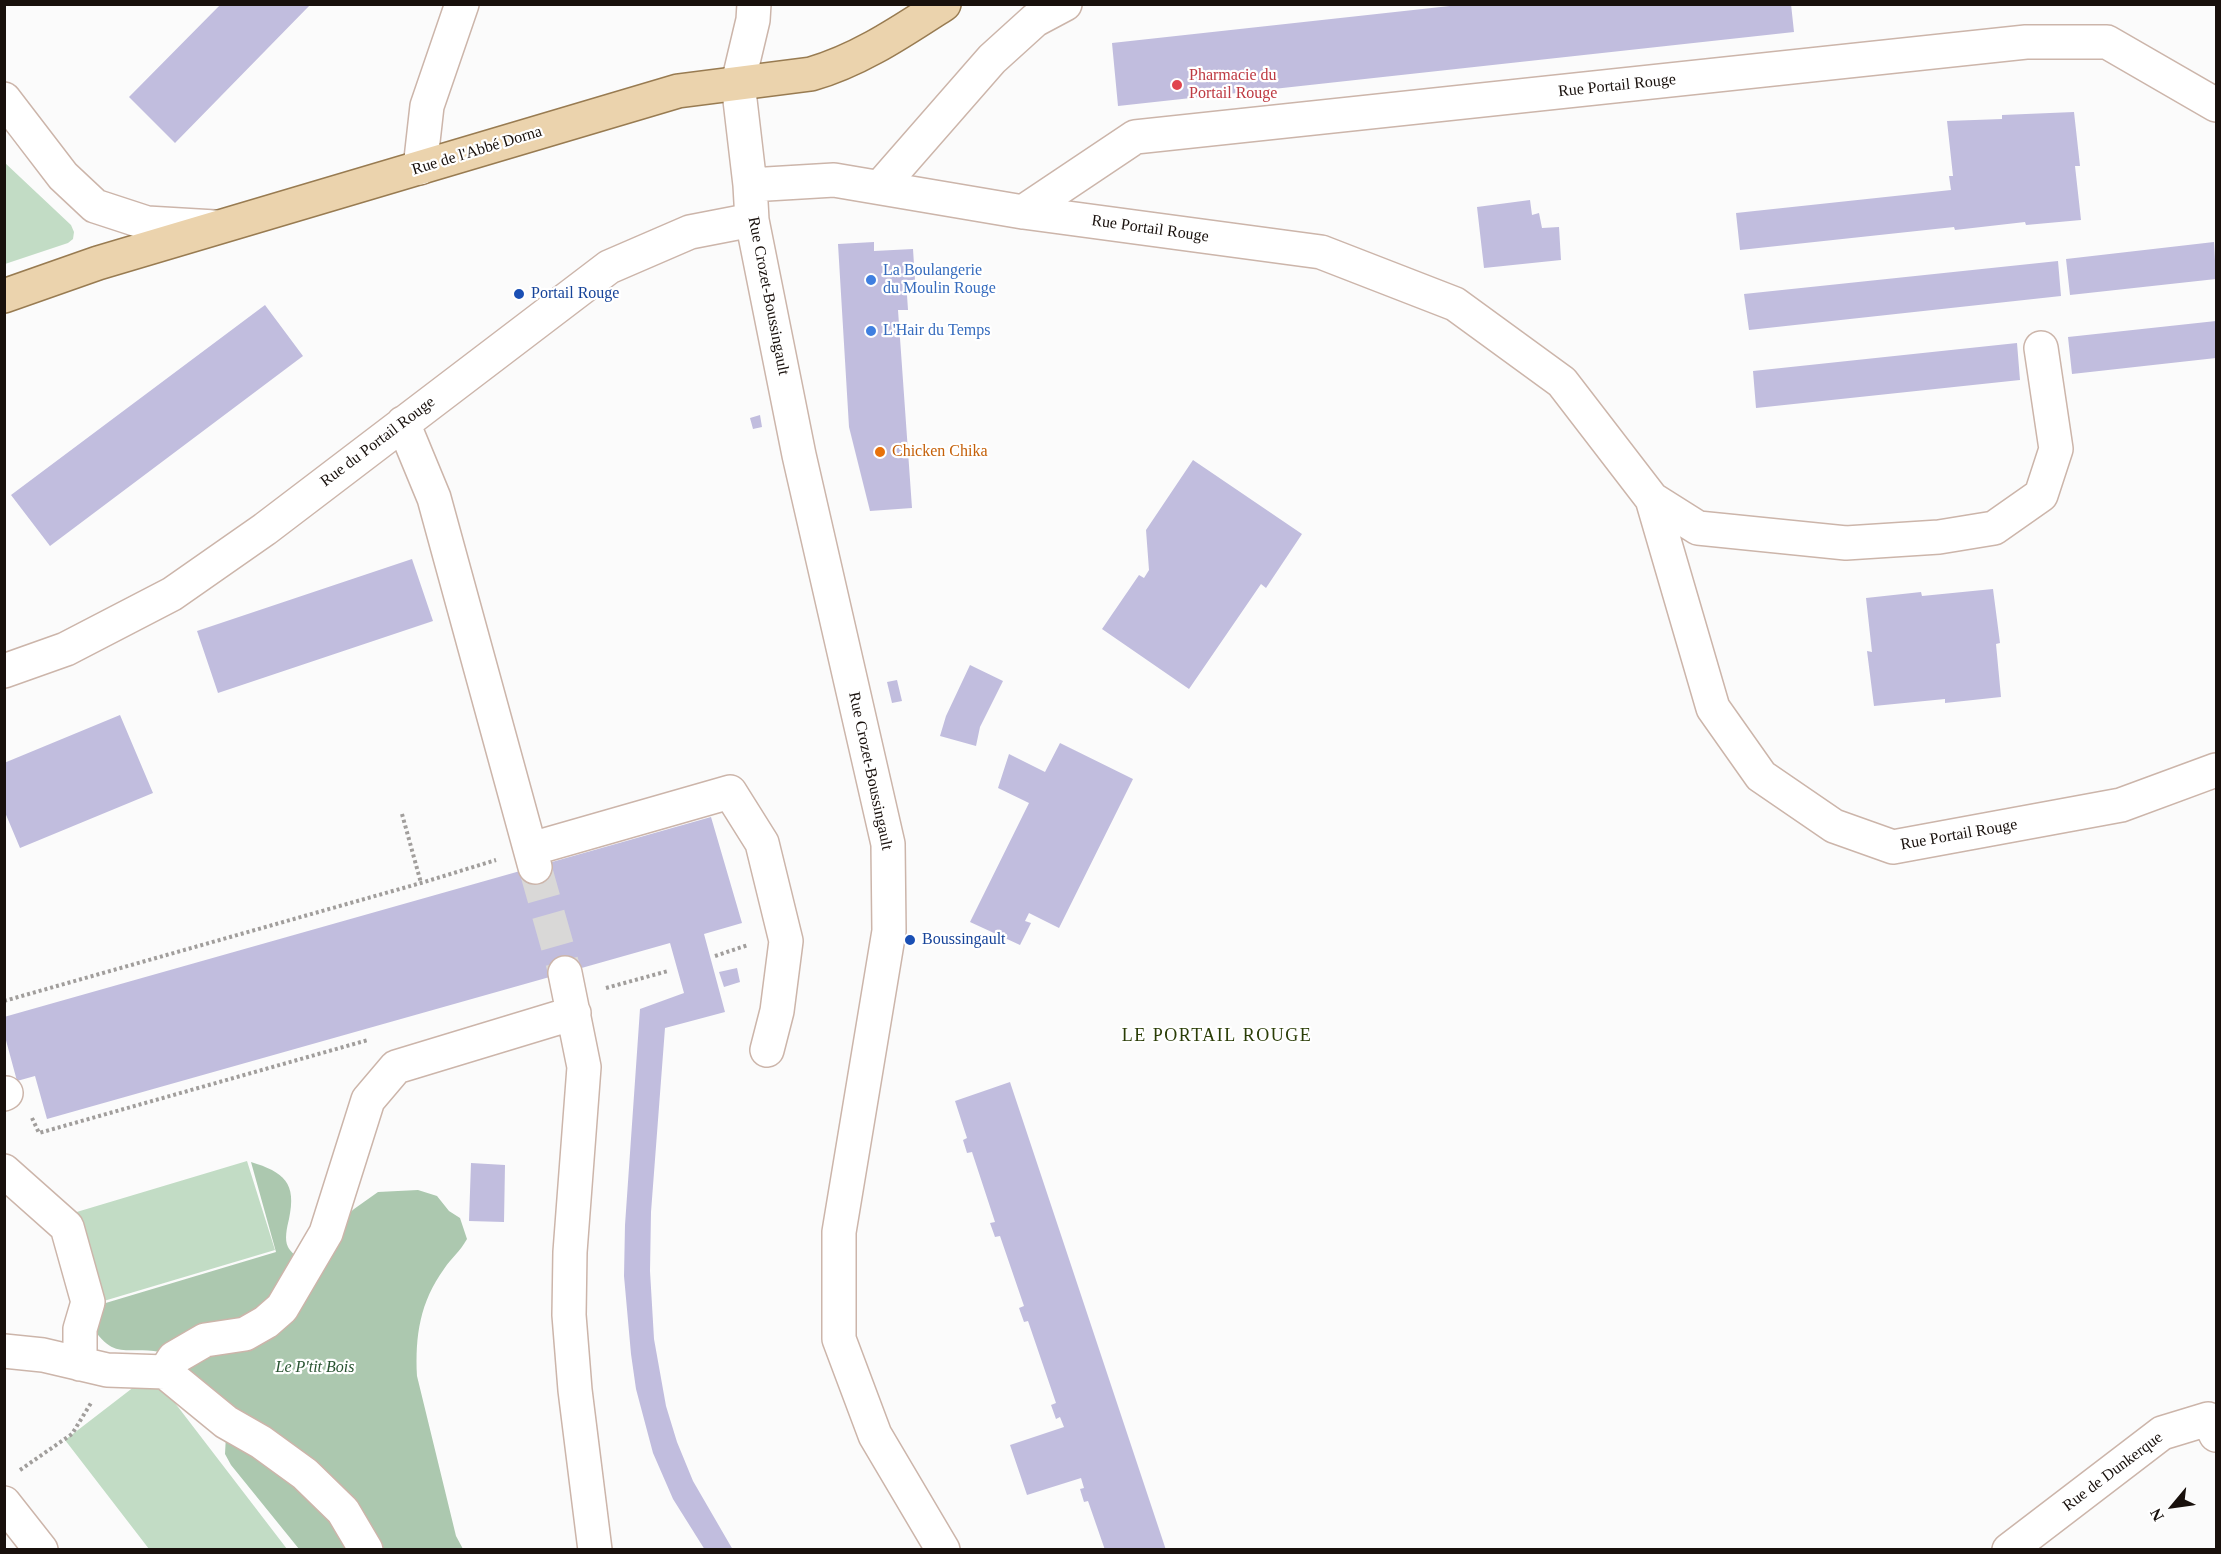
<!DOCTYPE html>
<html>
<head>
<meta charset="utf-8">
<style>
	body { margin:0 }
	#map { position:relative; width:2221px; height:1554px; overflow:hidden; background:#fbfbfb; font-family:"Times New Roman",serif }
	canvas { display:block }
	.frame { position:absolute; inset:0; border:6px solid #18100c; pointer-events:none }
	.north { position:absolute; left:2143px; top:1476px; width:60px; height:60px; -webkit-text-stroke:4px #fff; paint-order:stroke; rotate:241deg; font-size:16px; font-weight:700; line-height:24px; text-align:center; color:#18100c }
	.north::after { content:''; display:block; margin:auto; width:21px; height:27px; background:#18100c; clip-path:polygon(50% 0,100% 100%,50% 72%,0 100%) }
</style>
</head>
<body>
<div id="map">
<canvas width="2221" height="1554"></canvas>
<div class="frame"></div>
<div class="north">N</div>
</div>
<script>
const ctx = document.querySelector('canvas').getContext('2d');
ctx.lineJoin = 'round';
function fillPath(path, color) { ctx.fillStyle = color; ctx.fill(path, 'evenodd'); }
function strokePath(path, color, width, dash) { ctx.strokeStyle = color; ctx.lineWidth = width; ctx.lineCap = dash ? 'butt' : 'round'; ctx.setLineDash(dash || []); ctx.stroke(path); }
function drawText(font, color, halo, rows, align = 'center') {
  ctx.font = font + ' "Times New Roman",serif'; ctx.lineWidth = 4.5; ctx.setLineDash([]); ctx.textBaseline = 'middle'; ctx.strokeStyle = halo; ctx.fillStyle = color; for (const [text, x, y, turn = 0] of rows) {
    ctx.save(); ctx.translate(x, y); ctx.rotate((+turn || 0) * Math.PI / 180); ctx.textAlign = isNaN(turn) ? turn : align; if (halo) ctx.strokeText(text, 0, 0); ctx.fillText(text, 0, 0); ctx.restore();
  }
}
const green = new Path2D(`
	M 4,162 L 71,225 L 74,232 L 73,239 L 68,243 L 5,264 Z
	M 247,1161 L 275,1250 L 97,1303 L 70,1214 Z
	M 152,1373 L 287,1549 L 149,1549 L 65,1440 Z`);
const forest = new Path2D(`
	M 251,1162 C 284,1172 297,1183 289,1219 C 287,1227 284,1240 288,1247 C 290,1251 295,1255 298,1258 L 354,1209 L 378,1192 L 418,1190 L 437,1196 L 449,1211 L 460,1218 L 467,1239 C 459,1253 452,1257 444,1269 C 420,1302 415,1336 417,1376 L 456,1536 L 463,1549 L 299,1549 L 231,1465 L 225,1454 L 226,1435 L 160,1352 C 125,1346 114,1361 91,1325 L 99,1305 L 276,1252 Z`);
const building = new Path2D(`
	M 221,4 L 311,4 L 175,143 L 129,97 Z
	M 1468,4 L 1791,4 L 1794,32 L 1118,106 L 1112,43 Z
	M 2074,112 L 2080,166 L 2075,166 L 2081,220 L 2026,225 L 2025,222 L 1955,230 L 1954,227 L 1740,250 L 1736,213 L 1951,190 L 1949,176 L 1953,176 L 1947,121 L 2002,119 L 2002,115 Z
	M 1530,200 L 1532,215 L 1539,213 L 1542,228 L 1559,227 L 1561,260 L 1484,268 L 1477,207 Z
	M 874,242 L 874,251 L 913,249 L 915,280 L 906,280 L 908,310 L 898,310 L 912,508 L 870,511 L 849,427 L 838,244 Z
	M 2214,242 L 2216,279 L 2070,295 L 2066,259 Z
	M 2058,261 L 2061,296 L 1749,330 L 1744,294 Z
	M 265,305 L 303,356 L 50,546 L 11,495 Z
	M 2216,321 L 2216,358 L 2072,374 L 2068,337 Z
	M 2017,343 L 2020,380 L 1756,408 L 1753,371 Z
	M 760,415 L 762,427 L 753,429 L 750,418 Z
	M 1193,460 L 1302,534 L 1266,588 L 1261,584 L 1189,689 L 1102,629 L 1139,575 L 1144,578 L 1149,570 L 1146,530 Z
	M 412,559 L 433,621 L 218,693 L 197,631 Z
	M 1993,589 L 2000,643 L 1996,644 L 2001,697 L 1945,703 L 1945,699 L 1874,706 L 1867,651 L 1872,652 L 1866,598 L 1921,592 L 1922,596 Z
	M 970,665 L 1003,681 L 980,727 L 976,746 L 940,736 L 946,716 Z
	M 897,680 L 902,701 L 892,703 L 887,682 Z
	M 120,715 L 153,793 L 20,848 L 4,810 L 4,763 Z
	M 1060,743 L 1133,779 L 1059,928 L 1029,913 L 1025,921 L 1031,923 L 1020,945 L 970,922 L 1029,803 L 998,788 L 1009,754 L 1045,772 Z
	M 711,817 L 742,923 L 704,934 L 725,1012 L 665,1028 L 651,1212 L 650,1271 L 654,1339 L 666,1406 L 677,1442 L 693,1481 L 733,1550 L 705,1550 L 673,1499 L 653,1453 L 636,1389 L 631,1354 L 624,1276 L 625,1225 L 640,1009 L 684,993 L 670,943 L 47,1119 L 35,1076 L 17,1081 L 4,1033 L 4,1017 Z
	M 737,968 L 740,982 L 724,987 L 719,972 Z
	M 1010,1082 L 1166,1550 L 1105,1550 L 1088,1501 L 1084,1502 L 1080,1489 L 1084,1488 L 1081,1478 L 1027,1495 L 1010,1445 L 1064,1427 L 1060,1417 L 1056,1419 L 1051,1405 L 1056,1403 L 1028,1321 L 1024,1322 L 1019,1308 L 1024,1306 L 1000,1236 L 995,1237 L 990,1223 L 995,1222 L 972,1152 L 967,1153 L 963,1140 L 967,1138 L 955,1101 Z
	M 471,1163 L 505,1165 L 504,1222 L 469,1221 Z`);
const minorTunnel = new Path2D(`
	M 535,867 L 565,973`);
const path = new Path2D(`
	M 402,814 L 421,883
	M 715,956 L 748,945
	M 606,988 L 668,971
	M 4,1001 L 421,883 L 496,860
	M 32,1118 L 39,1133 L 368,1040
	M 20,1470 L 72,1434 L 91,1403`);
const minor = new Path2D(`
	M 754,4 L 753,20 L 738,83 L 750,185 L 752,220 L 799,455 L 888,844 L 889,931 L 839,1232 L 839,1339 L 875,1435 L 943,1550
	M 4,99 L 63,176 L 95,206 L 147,223 L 215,227
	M 420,168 L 427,106 L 462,4
	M 750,185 L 834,180 L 1023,212 L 1321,252 L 1455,304 L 1562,382 L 1652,499 L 1713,708 L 1761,776 L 1834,826 L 1893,847 L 2121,805 L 2216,770
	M 881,186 L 992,59 L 1035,20 L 1065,4
	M 1023,212 L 1135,137 L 2026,42 L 2107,42 L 2216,105
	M 403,423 L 434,498 L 535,867
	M 1652,499 L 1698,528 L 1846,543 L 1939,537 L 1994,528 L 2041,495 L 2056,449 L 2041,348
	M 4,671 L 66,649 L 172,594 L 265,529 L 609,267 L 690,232 L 752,220
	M 531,849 L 730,792 L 762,843 L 786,941 L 777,1011 L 767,1050
	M 565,973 L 584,1067 L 570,1252 L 569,1315 L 575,1390 L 595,1550
	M 4,1094 L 6,1093
	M 4,1171 L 67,1227 L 88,1302 L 80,1329 L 80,1364
	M 4,1351 L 43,1355 L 107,1370 L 165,1372 L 226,1422 L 261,1442 L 305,1474 L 343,1511 L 366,1550
	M 165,1372 L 174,1358 L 205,1340 L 245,1334 L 266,1322 L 282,1308 L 326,1233 L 368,1100 L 396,1067 L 574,1013
	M 4,1503 L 41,1550
	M 2009,1550 L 2162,1433 L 2208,1419 L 2216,1435`);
const major = new Path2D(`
	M 4,296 L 98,263 L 678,91 L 811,74 C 860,60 902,31 944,4`);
const markers = [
	[1177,85,6,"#e0444e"],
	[871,280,6,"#3f7fe0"],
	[519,294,6,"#1a4fb4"],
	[871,331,6,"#3f7fe0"],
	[880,452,6,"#e8710a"],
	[910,940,6,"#1a4fb4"]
];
const healthNames = [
	["Pharmacie du",1189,76],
	["Portail Rouge",1189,94]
];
const streetNames = [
	["Rue Portail Rouge",1617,86,-6],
	["Rue de l'Abbé Dorna",477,151,-17],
	["Rue Portail Rouge",1150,229,8],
	["Rue Crozet-Boussingault",768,296,79],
	["Rue du Portail Rouge",378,442,-37],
	["Rue Crozet-Boussingault",870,771,78],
	["Rue Portail Rouge",1959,835,-10],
	["Rue de Dunkerque",2113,1472,-37]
];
const shopNames = [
	["La Boulangerie",883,271],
	["du Moulin Rouge",883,289],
	["L'Hair du Temps",883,331]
];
const transitNames = [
	["Portail Rouge",531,294],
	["Boussingault",922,940]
];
const foodNames = [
	["Chicken Chika",892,452]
];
const parkNames = [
	["Le P'tit Bois",315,1368]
];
const neighbourhoodNames = [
	["LE PORTAIL ROUGE",1217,1036]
];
fillPath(green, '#c2dcc5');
fillPath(forest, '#acc8af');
fillPath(building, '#c1bdde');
strokePath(minorTunnel, '#d9d8d7', 33, [33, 16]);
strokePath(minor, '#ccb5aa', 36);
strokePath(major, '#987b51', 36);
strokePath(path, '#a19e9c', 4, [3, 3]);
strokePath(minor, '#fff', 33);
strokePath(major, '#ebd3ad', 33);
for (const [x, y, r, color] of markers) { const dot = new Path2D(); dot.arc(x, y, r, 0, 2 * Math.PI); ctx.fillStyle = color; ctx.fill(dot); strokePath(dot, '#fff', 2); }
drawText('16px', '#be3a42', '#fff', healthNames, 'left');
drawText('16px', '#18100c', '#fff', streetNames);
drawText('16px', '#366cbe', '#fff', shopNames, 'left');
drawText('16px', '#164399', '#fff', transitNames, 'left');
drawText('16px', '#c56008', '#fff', foodNames, 'left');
drawText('italic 16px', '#285330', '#fff', parkNames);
ctx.letterSpacing = '1.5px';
drawText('18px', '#2a3d06', '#fff', neighbourhoodNames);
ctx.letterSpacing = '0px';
</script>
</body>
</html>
